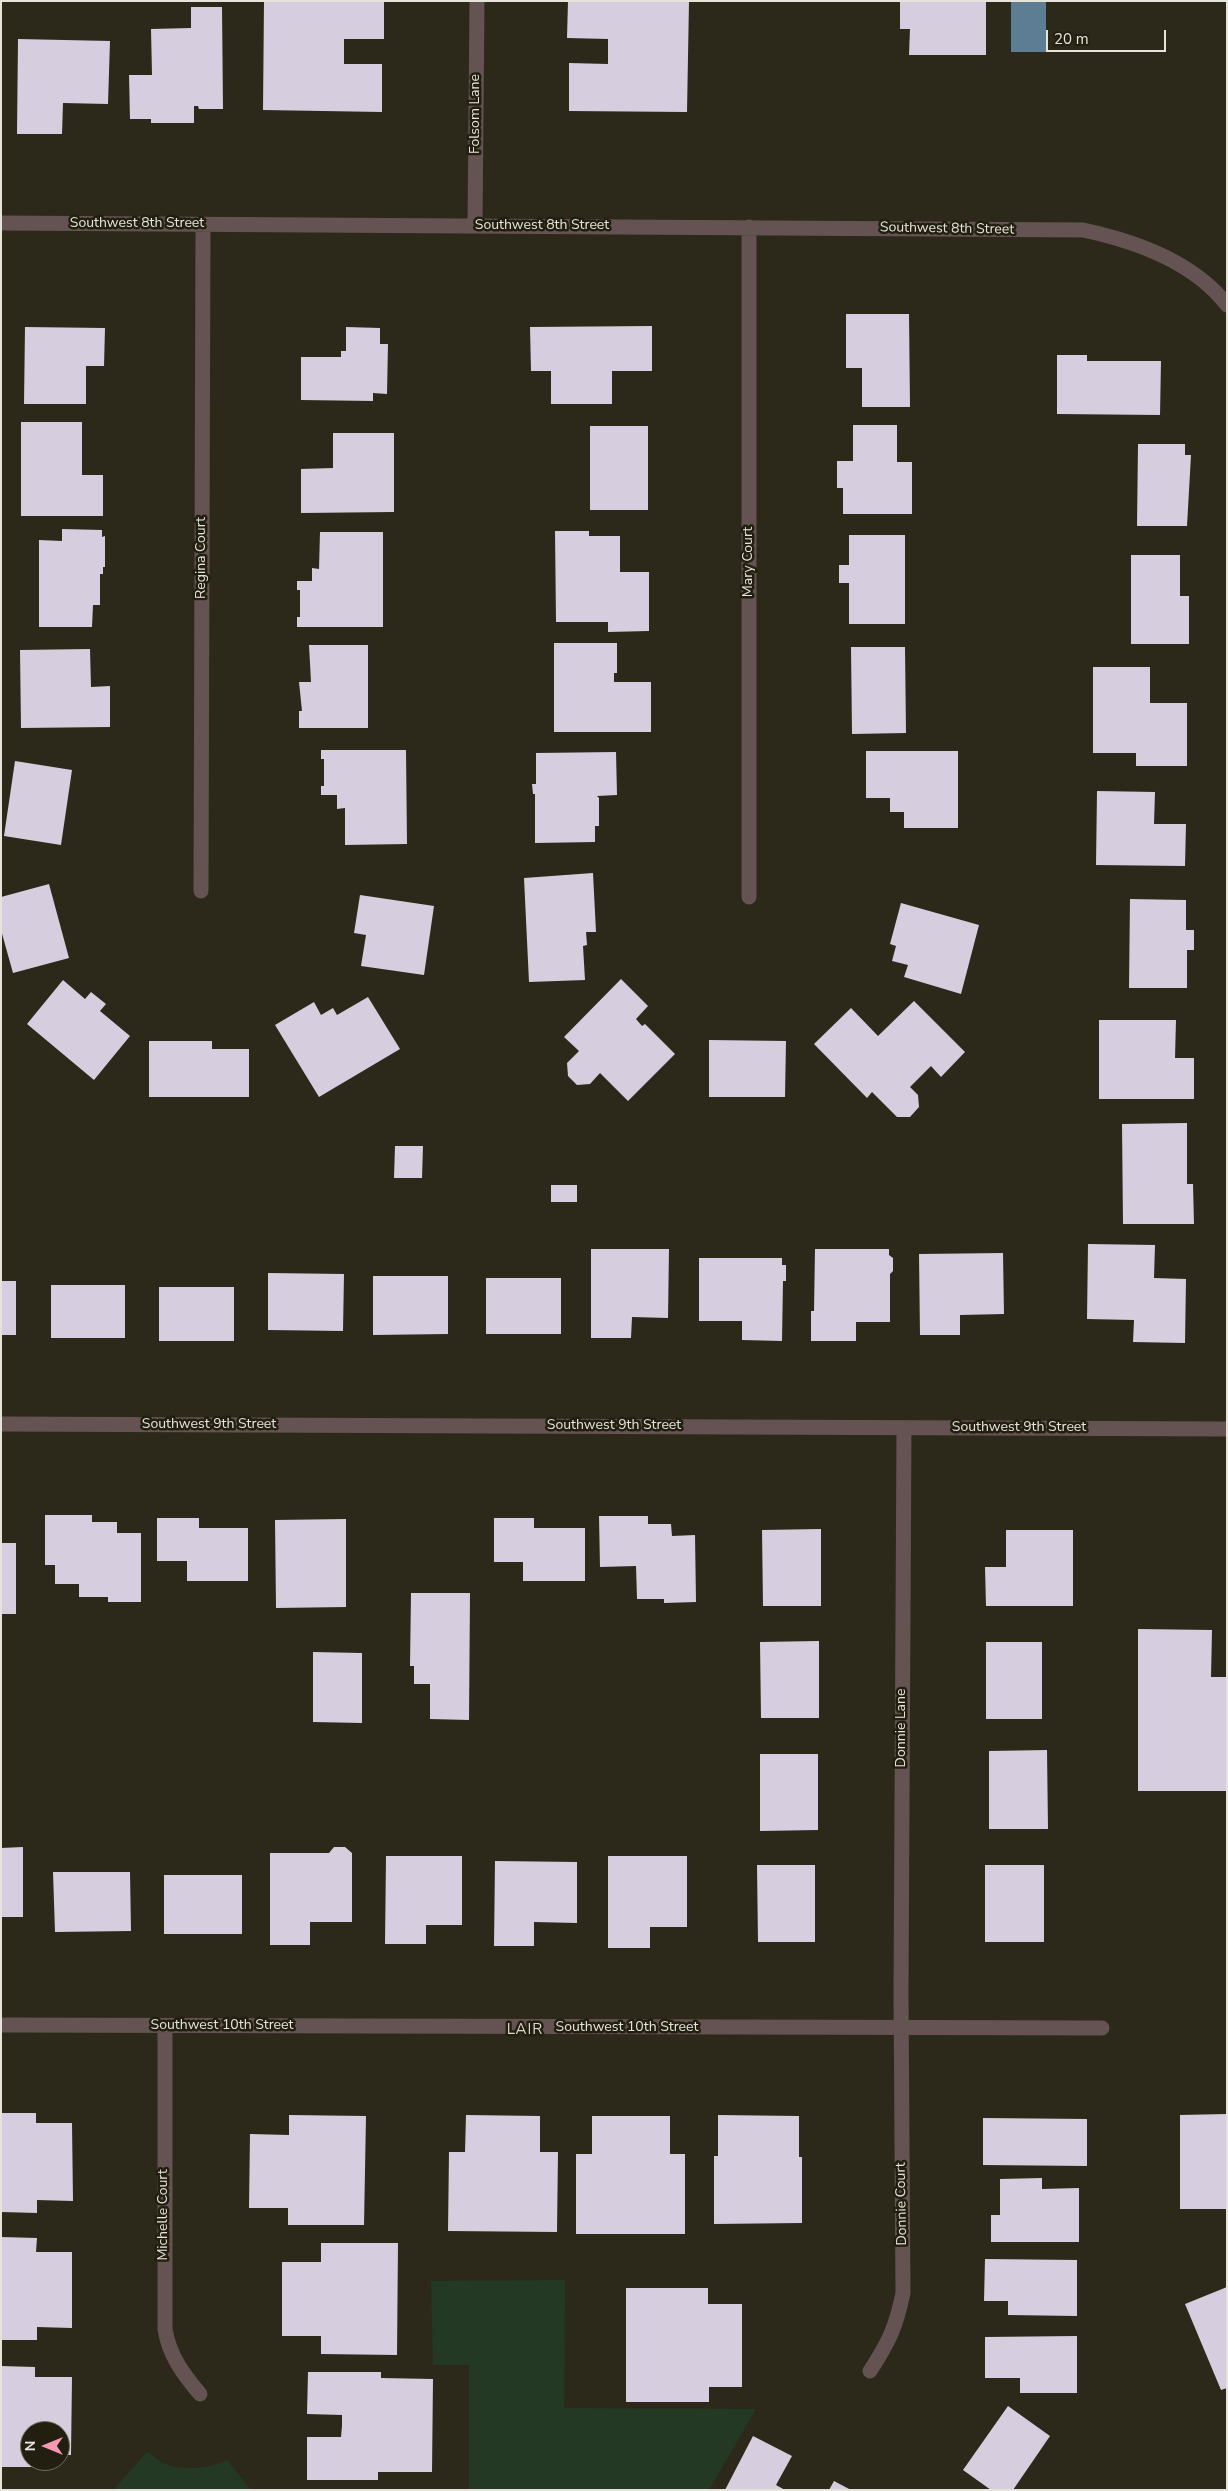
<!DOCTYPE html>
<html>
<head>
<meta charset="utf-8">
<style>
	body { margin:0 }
	#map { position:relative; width:1228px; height:2491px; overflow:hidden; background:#2c291a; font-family:"Nunito Sans",sans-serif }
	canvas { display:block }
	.frame { position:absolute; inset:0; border:2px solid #e6e4da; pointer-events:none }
	.north { position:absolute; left:20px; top:2421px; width:50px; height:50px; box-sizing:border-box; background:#221f11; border:1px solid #706e61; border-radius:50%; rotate:270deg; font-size:14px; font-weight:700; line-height:20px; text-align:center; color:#e6e4da }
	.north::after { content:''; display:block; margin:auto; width:18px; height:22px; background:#f19ab1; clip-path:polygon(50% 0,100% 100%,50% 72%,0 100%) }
	.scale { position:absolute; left:1046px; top:30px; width:120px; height:22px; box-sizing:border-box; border:2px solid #e6e4da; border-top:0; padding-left:6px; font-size:15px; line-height:18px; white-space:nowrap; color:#e6e4da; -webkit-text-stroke:4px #221f11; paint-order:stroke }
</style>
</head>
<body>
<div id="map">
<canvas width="1228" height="2491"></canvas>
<div class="frame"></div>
<div class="north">N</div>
<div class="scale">20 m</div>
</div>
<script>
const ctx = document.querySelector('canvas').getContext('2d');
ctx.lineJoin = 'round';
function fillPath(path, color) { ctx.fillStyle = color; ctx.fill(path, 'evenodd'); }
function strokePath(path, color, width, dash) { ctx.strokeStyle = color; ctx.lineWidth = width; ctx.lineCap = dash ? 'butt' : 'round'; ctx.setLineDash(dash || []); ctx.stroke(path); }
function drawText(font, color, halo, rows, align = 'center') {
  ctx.font = font + ' "Nunito Sans",sans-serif'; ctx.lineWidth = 5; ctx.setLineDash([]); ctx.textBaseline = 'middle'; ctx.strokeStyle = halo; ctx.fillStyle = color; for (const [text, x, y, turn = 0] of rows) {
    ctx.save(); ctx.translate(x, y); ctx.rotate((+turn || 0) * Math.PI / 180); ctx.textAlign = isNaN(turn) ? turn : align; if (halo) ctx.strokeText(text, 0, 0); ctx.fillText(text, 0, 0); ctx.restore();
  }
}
const green = new Path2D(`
	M 565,2280 L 564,2408 L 756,2409 L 709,2490 L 469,2490 L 469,2365 L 433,2365 L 431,2281 Z
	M 147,2452 C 154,2456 161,2463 168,2465 C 187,2471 210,2468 227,2460 L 251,2490 L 113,2490 Z`);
const water = new Path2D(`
	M 1011,1 L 1046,1 L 1046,52 L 1011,52 Z`);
const building = new Path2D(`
	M 264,1 L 384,1 L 384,39 L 344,39 L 344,64 L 382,64 L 382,112 L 263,110 Z
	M 568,1 L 689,1 L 687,112 L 569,111 L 569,63 L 608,64 L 608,39 L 567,38 Z
	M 986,1 L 986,55 L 909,55 L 910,29 L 900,29 L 900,2 Z
	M 191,7 L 222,7 L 223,109 L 199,109 L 198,106 L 194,106 L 194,123 L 151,123 L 151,119 L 130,119 L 129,75 L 152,75 L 151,29 L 191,28 Z
	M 18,39 L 110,41 L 108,104 L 63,103 L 62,134 L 17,134 Z
	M 846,314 L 909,314 L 910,407 L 862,407 L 862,368 L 846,368 Z
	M 652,326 L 652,371 L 612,371 L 612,404 L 551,404 L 551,371 L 531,371 L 530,327 Z
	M 25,327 L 105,328 L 104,366 L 86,366 L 86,404 L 24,404 Z
	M 346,327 L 380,328 L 380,344 L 388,344 L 387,394 L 373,393 L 373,401 L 301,400 L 301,357 L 341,357 L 341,351 L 346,351 Z
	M 1057,355 L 1087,355 L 1087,361 L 1161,361 L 1160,415 L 1057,414 Z
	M 21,422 L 82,422 L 82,475 L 103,475 L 103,516 L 21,516 Z
	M 853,425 L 897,425 L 897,462 L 912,462 L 912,514 L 843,514 L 843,488 L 837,488 L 837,461 L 853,461 Z
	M 590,426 L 648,426 L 648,510 L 590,510 Z
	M 333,433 L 394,433 L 394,512 L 301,513 L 301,469 L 333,468 Z
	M 1138,444 L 1185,444 L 1185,455 L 1191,455 L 1187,526 L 1137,526 Z
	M 62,529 L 102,530 L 102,537 L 105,536 L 105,567 L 103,567 L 103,574 L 100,574 L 100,605 L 93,605 L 92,627 L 39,627 L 39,540 L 62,541 Z
	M 555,531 L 589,531 L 589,536 L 620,536 L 620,572 L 649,572 L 649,631 L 608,632 L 608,622 L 556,622 Z
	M 320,532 L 383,532 L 383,627 L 297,627 L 297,617 L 300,617 L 300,590 L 297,590 L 297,581 L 312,581 L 312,568 L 319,569 Z
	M 849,535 L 905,535 L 905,624 L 849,624 L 849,583 L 839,583 L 839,565 L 849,565 Z
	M 1131,555 L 1180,555 L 1180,596 L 1189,596 L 1189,644 L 1131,644 Z
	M 554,643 L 617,643 L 617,673 L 614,673 L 614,682 L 651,682 L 651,732 L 554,732 Z
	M 309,645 L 368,645 L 368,728 L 299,728 L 299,711 L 302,711 L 299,682 L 311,682 Z
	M 851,647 L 905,647 L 906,733 L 852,734 Z
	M 90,649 L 91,687 L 110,686 L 110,727 L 21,728 L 20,650 Z
	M 1093,667 L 1150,667 L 1150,703 L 1187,703 L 1187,766 L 1136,766 L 1136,753 L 1093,753 Z
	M 321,750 L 406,750 L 407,844 L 345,845 L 345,808 L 337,809 L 337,795 L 321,795 L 321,786 L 324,786 L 324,759 L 321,759 Z
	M 866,751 L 958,751 L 958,828 L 904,828 L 904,812 L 890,812 L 890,798 L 866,798 Z
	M 616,752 L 617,795 L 597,796 L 599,798 L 599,826 L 595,826 L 595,842 L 535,843 L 535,794 L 533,794 L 532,784 L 536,784 L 536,753 Z
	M 15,761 L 72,770 L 61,845 L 4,836 Z
	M 1097,791 L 1155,792 L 1154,824 L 1186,824 L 1185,866 L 1096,865 Z
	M 593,873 L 596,932 L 586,932 L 587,945 L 583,946 L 585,980 L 529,982 L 524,878 Z
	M 49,884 L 69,958 L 13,973 L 1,930 L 1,897 Z
	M 360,895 L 434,906 L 424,975 L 361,966 L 366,935 L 354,933 Z
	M 1130,899 L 1186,900 L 1186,930 L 1194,930 L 1194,950 L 1187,950 L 1187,988 L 1129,988 Z
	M 901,903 L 979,925 L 961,994 L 904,977 L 908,965 L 892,961 L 896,946 L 890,944 Z
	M 621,979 L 648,1006 L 636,1019 L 642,1026 L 645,1024 L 675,1054 L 628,1101 L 600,1073 L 590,1084 L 577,1085 L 568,1076 L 567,1063 L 579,1051 L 564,1037 Z
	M 63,980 L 85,999 L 91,992 L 106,1004 L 100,1011 L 130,1036 L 94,1080 L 27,1024 Z
	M 368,997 L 400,1049 L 319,1097 L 275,1025 L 314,1002 L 321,1015 L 333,1008 L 337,1015 Z
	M 914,1001 L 965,1052 L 941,1077 L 931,1066 L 910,1087 L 918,1095 L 919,1107 L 910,1117 L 897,1117 L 872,1092 L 867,1098 L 814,1044 L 851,1008 L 878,1036 Z
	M 1099,1020 L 1176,1020 L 1175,1058 L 1194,1058 L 1194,1099 L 1099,1099 Z
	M 709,1040 L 786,1041 L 785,1097 L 709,1097 Z
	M 149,1041 L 212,1041 L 212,1049 L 249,1049 L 249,1097 L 149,1097 Z
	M 1187,1123 L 1187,1184 L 1193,1184 L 1194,1224 L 1123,1224 L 1122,1124 Z
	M 395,1146 L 423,1146 L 422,1178 L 394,1178 Z
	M 551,1185 L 577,1185 L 577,1202 L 551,1202 Z
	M 1088,1244 L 1155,1245 L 1154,1278 L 1186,1279 L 1185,1343 L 1133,1342 L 1134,1320 L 1087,1319 Z
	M 591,1249 L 669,1249 L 668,1318 L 632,1317 L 631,1338 L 591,1338 Z
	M 815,1249 L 889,1249 L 889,1255 L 893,1258 L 893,1271 L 890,1274 L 890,1322 L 856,1322 L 856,1341 L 811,1341 L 811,1311 L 814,1311 Z
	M 1003,1253 L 1004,1314 L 960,1315 L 960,1335 L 920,1335 L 919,1254 Z
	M 699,1258 L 782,1258 L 782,1265 L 786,1265 L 786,1281 L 783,1281 L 782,1341 L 742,1340 L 742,1321 L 699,1321 Z
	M 268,1273 L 344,1274 L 343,1331 L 268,1330 Z
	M 373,1276 L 448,1276 L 448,1334 L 373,1335 Z
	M 486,1278 L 561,1278 L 561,1334 L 486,1334 Z
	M 1,1281 L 16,1281 L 16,1335 L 1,1335 Z
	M 51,1285 L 125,1285 L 125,1338 L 51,1338 Z
	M 159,1287 L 234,1287 L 234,1341 L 159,1341 Z
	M 45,1515 L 92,1515 L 92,1522 L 117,1522 L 117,1533 L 141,1533 L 141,1602 L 108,1602 L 108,1597 L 79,1597 L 79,1584 L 55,1584 L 55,1565 L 45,1565 Z
	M 599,1516 L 648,1516 L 648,1524 L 671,1524 L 672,1536 L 695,1535 L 696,1602 L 664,1603 L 664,1599 L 637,1599 L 636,1566 L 600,1567 Z
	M 157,1518 L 199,1518 L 199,1528 L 248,1528 L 248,1581 L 187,1581 L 187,1561 L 157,1561 Z
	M 494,1518 L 534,1518 L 534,1528 L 585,1528 L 585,1581 L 523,1581 L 523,1562 L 494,1562 Z
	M 346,1519 L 346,1607 L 276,1608 L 275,1520 Z
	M 821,1529 L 821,1606 L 763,1606 L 762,1530 Z
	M 1006,1530 L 1073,1530 L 1073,1606 L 986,1606 L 985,1567 L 1006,1567 Z
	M 1,1543 L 16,1543 L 16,1614 L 1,1614 Z
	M 411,1593 L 470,1593 L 469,1720 L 430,1719 L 430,1684 L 414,1684 L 414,1666 L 410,1666 Z
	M 1138,1629 L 1212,1630 L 1211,1677 L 1227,1677 L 1227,1791 L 1138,1791 Z
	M 819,1641 L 819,1718 L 761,1718 L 760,1642 Z
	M 986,1642 L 1042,1642 L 1042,1719 L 986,1719 Z
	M 313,1652 L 362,1653 L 362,1723 L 313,1722 Z
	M 1047,1750 L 1048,1829 L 989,1829 L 989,1751 Z
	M 760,1754 L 818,1754 L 818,1830 L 760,1831 Z
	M 23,1847 L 23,1917 L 1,1917 L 1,1848 Z
	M 334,1847 L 345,1847 L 352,1853 L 352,1922 L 310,1922 L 310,1945 L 270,1945 L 270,1853 L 329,1853 Z
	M 386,1856 L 462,1856 L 462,1925 L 426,1925 L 426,1944 L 385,1944 Z
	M 608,1856 L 687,1856 L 687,1927 L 650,1927 L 650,1948 L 608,1948 Z
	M 495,1861 L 577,1862 L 577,1923 L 534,1922 L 534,1946 L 494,1946 Z
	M 757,1865 L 815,1865 L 815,1942 L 758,1942 Z
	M 985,1865 L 1044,1865 L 1044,1942 L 985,1942 Z
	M 53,1872 L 130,1872 L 131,1931 L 55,1932 Z
	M 164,1875 L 242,1875 L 242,1934 L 164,1934 Z
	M 1,2113 L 36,2113 L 36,2123 L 72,2123 L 73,2201 L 37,2200 L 37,2213 L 1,2212 Z
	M 1227,2114 L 1227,2209 L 1180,2209 L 1180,2115 Z
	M 289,2115 L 366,2116 L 364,2225 L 288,2225 L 288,2208 L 249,2208 L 250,2134 L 289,2135 Z
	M 466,2115 L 540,2116 L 540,2152 L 558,2152 L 557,2232 L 448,2231 L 449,2152 L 465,2152 Z
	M 718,2115 L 799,2116 L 799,2157 L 802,2157 L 802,2223 L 714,2224 L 714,2156 L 718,2156 Z
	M 592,2116 L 670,2116 L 670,2154 L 685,2154 L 685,2234 L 576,2234 L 576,2154 L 592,2154 Z
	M 983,2118 L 1087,2119 L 1087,2166 L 983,2165 Z
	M 1042,2178 L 1042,2189 L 1079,2188 L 1079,2242 L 991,2242 L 991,2215 L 1000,2215 L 1000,2179 Z
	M 1,2237 L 37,2238 L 36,2252 L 72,2252 L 72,2328 L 37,2327 L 37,2340 L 1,2340 Z
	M 321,2243 L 398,2243 L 397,2355 L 321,2354 L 321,2336 L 282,2336 L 282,2262 L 321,2262 Z
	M 985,2259 L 1077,2260 L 1077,2316 L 1008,2315 L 1008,2301 L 984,2301 Z
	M 1227,2287 L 1227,2388 L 1221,2390 L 1185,2304 Z
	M 626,2288 L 708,2288 L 708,2304 L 742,2304 L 742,2387 L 709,2387 L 709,2402 L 626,2402 Z
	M 1077,2336 L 1077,2393 L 1020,2393 L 1020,2378 L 985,2378 L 985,2337 Z
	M 1,2366 L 35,2367 L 35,2377 L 72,2377 L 71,2455 L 60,2455 L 60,2431 L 30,2431 L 30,2461 L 36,2461 L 36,2467 L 1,2467 Z
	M 308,2372 L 381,2372 L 381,2378 L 433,2379 L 432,2472 L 378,2472 L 378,2480 L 307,2480 L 307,2437 L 341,2437 L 342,2426 L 342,2415 L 307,2414 Z
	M 1008,2406 L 1050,2436 L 1013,2490 L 991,2490 L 963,2470 Z
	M 753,2436 L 792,2456 L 776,2485 L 785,2490 L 725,2490 Z
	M 834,2481 L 851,2490 L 829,2490 Z`);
const service = new Path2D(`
	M 1,2025 L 1102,2028
	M 165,2026 L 165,2329 C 169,2355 183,2374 200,2394
	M 870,2371 C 889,2342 896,2327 903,2293 L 901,1992 L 904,1428`);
const minor = new Path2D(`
	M 1,223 L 1083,230 C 1135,241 1193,261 1227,305
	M 475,226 L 477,1
	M 749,227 L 749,897
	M 201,891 L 203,224
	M 1,1424 L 1227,1429`);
const streetNames = [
	["Folsom Lane",476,114,-90],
	["Southwest 8th Street",137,224],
	["Southwest 8th Street",542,226],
	["Southwest 8th Street",947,229,1],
	["Regina Court",202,558,-90],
	["Mary Court",749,562,-90],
	["Southwest 9th Street",209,1425],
	["Southwest 9th Street",614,1426],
	["Southwest 9th Street",1019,1428],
	["Donnie Lane",902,1728,-90],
	["Southwest 10th Street",222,2026],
	["Southwest 10th Street",627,2028],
	["Donnie Court",902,2204,-91],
	["Michelle Court",164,2215,-90]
];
const neighbourhoodNames = [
	["LAIR",525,2030]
];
fillPath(green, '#233923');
fillPath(water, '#5c7d92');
fillPath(building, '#d6cedf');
strokePath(service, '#645352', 15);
strokePath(minor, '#645352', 15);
drawText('14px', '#e6e4da', '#221f11', streetNames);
ctx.letterSpacing = '1px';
drawText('15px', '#ddd9c6', '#221f11', neighbourhoodNames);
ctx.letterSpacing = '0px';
</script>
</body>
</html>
